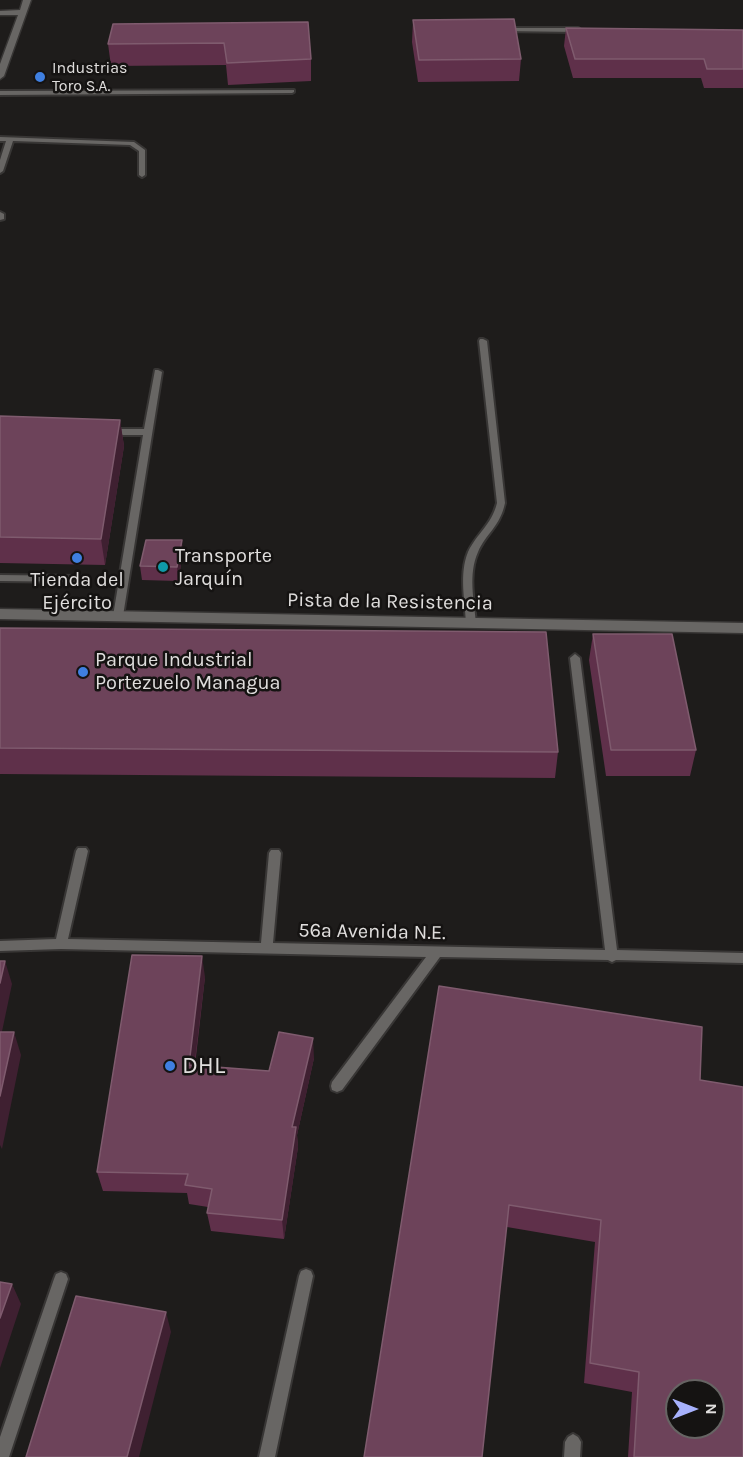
<!DOCTYPE html>
<html>
<head>
<meta charset="utf-8">
<style>
	body { margin:0 }
	#map { position:relative; width:743px; height:1457px; overflow:hidden; background:#1e1c1b; font-family:Karla,sans-serif }
	canvas { display:block }
	.north { position:absolute; left:665px; top:1379px; width:60px; height:60px; box-sizing:border-box; background:#151312; border:2px solid #666463; border-radius:50%; rotate:90deg; font-size:16px; font-weight:700; line-height:24px; text-align:center; color:#e0dedd }
	.north::after { content:''; display:block; margin:auto; width:21px; height:27px; background:#a7b1fc; clip-path:polygon(50% 0,100% 100%,50% 72%,0 100%) }
</style>
</head>
<body>
<div id="map">
<canvas width="743" height="1457"></canvas>
<div class="north">N</div>
</div>
<script>
const ctx = document.querySelector('canvas').getContext('2d');
ctx.lineJoin = 'round';
function strokePath(path, color, width, dash) { ctx.strokeStyle = color; ctx.lineWidth = width; ctx.lineCap = dash ? 'butt' : 'round'; ctx.setLineDash(dash || []); ctx.stroke(path); }
function fillPath(path, color) { ctx.fillStyle = color; ctx.fill(path, 'evenodd'); }
function drawText(font, color, halo, rows, align = 'center') {
  ctx.font = font + ' Karla,sans-serif'; ctx.lineWidth = 5; ctx.setLineDash([]); ctx.textBaseline = 'middle'; ctx.strokeStyle = halo; ctx.fillStyle = color; for (const [text, x, y, turn = 0] of rows) {
    ctx.save(); ctx.translate(x, y); ctx.rotate((+turn || 0) * Math.PI / 180); ctx.textAlign = isNaN(turn) ? turn : align; if (halo) ctx.strokeText(text, 0, 0); ctx.fillText(text, 0, 0); ctx.restore();
  }
}
const lane = new Path2D(`
	M 503,28 L 578,28 L 581,30 L 578,32 L 501,31 L 500,30 Z
	M 294,90 L 294,92 L 292,93 L 0,95 L 0,91 Z
	M 0,137 L 134,142 L 145,150 L 145,175 L 142,177 L 139,175 L 139,151 L 130,145 L 13,141 L 3,171 L 0,173 L 0,160 L 6,141 L 0,141 Z
	M 0,212 L 4,214 L 4,219 L 0,220 Z
	M 480,339 L 483,339 L 487,341 L 505,503 C 500,527 486,533 478,552 C 468,574 474,600 476,623 L 471,626 L 466,623 C 465,600 459,574 468,552 C 477,533 491,526 497,503 L 479,341 Z
	M 155,370 L 158,370 L 162,372 L 123,616 L 118,619 L 113,616 L 143,435 L 109,435 L 105,432 L 109,429 L 144,429 Z
	M 0,575 L 80,576 L 85,579 L 80,582 L 0,581 Z
	M 575,654 L 580,658 L 617,950 L 743,953 L 743,963 L 616,960 L 612,962 L 608,960 L 440,957 L 342,1090 L 337,1092 L 332,1090 L 331,1086 L 332,1082 L 426,957 L 61,949 L 0,951 L 0,941 L 56,939 L 76,851 L 78,848 L 86,848 L 88,851 L 68,939 L 261,943 L 269,853 L 271,850 L 279,850 L 281,853 L 273,943 L 605,950 L 570,658 Z
	M 306,1269 L 311,1271 L 313,1276 L 275,1457 L 259,1457 L 299,1276 L 301,1271 Z
	M 61,1272 L 66,1274 L 68,1279 L 9,1457 L 0,1457 L 0,1437 L 54,1279 L 56,1274 Z
	M 573,1434 L 578,1437 L 581,1442 L 580,1457 L 564,1457 L 565,1442 L 568,1437 Z`);
const street = new Path2D(`
	M 23,0 L 31,0 L 4,76 L 0,79 L 0,64 L 18,15 L 0,15 L 0,11 L 20,10 Z
	M 0,609 L 743,623 L 743,633 L 0,619 Z`);
const wall = new Path2D(`
	M 413,20 L 521,59 L 519,81 L 418,82 L 412,42 Z
	M 113,24 L 311,59 L 311,81 L 228,85 L 226,65 L 111,66 L 108,44 Z
	M 566,28 L 743,30 L 743,88 L 704,88 L 701,78 L 573,78 L 564,46 Z
	M 0,416 L 120,420 L 124,446 L 105,565 L 0,563 Z
	M 183,554 L 178,581 L 142,580 L 140,566 Z
	M 0,628 L 558,752 L 555,778 L 0,774 Z
	M 593,634 L 696,750 L 690,776 L 606,776 L 589,660 Z
	M 205,977 L 195,1065 L 269,1071 L 314,1058 L 297,1135 L 298,1147 L 284,1239 L 211,1231 L 207,1213 L 208,1207 L 189,1204 L 187,1193 L 103,1191 L 97,1172 Z
	M 439,986 L 700,1080 L 743,1457 L 628,1457 L 632,1392 L 584,1383 L 595,1242 L 507,1227 Z`);
const shadedWall = new Path2D(`
	M 120,420 L 124,446 L 105,565 L 101,539 Z
	M 182,540 L 183,554 L 178,581 L 177,567 Z
	M 202,956 L 205,977 L 192,1085 L 189,1065 Z
	M 5,961 L 12,984 L 0,1041 L 0,983 Z
	M 14,1032 L 21,1055 L 2,1149 L 0,1145 L 0,1096 Z
	M 313,1038 L 314,1058 L 297,1135 L 298,1147 L 284,1239 L 282,1220 L 292,1127 Z
	M 12,1284 L 21,1304 L 0,1368 L 0,1318 Z
	M 166,1312 L 171,1332 L 139,1457 L 127,1457 Z`);
const building = new Path2D(`
	M 514,19 L 521,59 L 419,60 L 413,20 Z
	M 308,22 L 311,59 L 227,63 L 224,43 L 108,44 L 113,24 Z
	M 566,28 L 743,30 L 743,69 L 707,69 L 704,59 L 575,59 Z
	M 0,416 L 120,420 L 101,539 L 0,537 Z
	M 146,540 L 182,540 L 177,567 L 140,566 Z
	M 0,628 L 546,632 L 558,752 L 0,748 Z
	M 593,634 L 672,634 L 696,750 L 611,750 Z
	M 132,955 L 202,956 L 189,1065 L 269,1071 L 279,1032 L 313,1038 L 292,1127 L 296,1127 L 282,1220 L 207,1213 L 212,1189 L 185,1185 L 188,1174 L 97,1172 Z
	M 0,961 L 5,961 L 0,983 Z
	M 439,986 L 702,1027 L 700,1080 L 743,1087 L 743,1457 L 634,1457 L 639,1372 L 590,1363 L 601,1220 L 509,1205 L 482,1457 L 364,1457 ZM 677,1391 L 713,1391 L 713,1427 L 677,1427 Z
	M 0,1032 L 14,1032 L 0,1096 Z
	M 0,1282 L 12,1284 L 0,1318 Z
	M 76,1296 L 166,1312 L 127,1457 L 26,1457 Z`);
const markers = [
	[40,77,6,"#3f7fe0"],
	[77,558,6,"#3f7fe0"],
	[163,567,6,"#0f9aa8"],
	[83,672,6,"#3f7fe0"],
	[170,1066,6,"#3f7fe0"]
];
const farPoinames = [
	["Industrias",52,68],
	["Toro S.A.",52,86]
];
const poiNames = [
	["Transporte",175,556],
	["Jarquín",175,579],
	["Tienda del",77,580,"center"],
	["Ejército",77,603,"center"],
	["Parque Industrial",95,660],
	["Portezuelo Managua",95,683]
];
const streetNames = [
	["Pista de la Resistencia",390,602,1],
	["56a Avenida N.E.",372,932,1]
];
const nearPoinames = [
	["DHL",182,1066]
];
strokePath(lane, '#383635', 4);
strokePath(street, '#383635', 3);
fillPath(lane, '#686664');
fillPath(street, '#686664');
fillPath(wall, '#5f304a');
fillPath(shadedWall, '#3f2031');
fillPath(building, '#6d435a');
strokePath(building, '#7f5b6e', 1.5);
for (const [x, y, r, color] of markers) { const dot = new Path2D(); dot.arc(x, y, r, 0, 2 * Math.PI); ctx.fillStyle = color; ctx.fill(dot); strokePath(dot, '#151312', 2); }
drawText('16px', '#e0dedd', '#151312', farPoinames, 'left');
drawText('20px', '#e0dedd', '#151312', poiNames, 'left');
drawText('20px', '#e0dedd', '#151312', streetNames);
drawText('24px', '#e0dedd', '#151312', nearPoinames, 'left');
</script>
</body>
</html>
